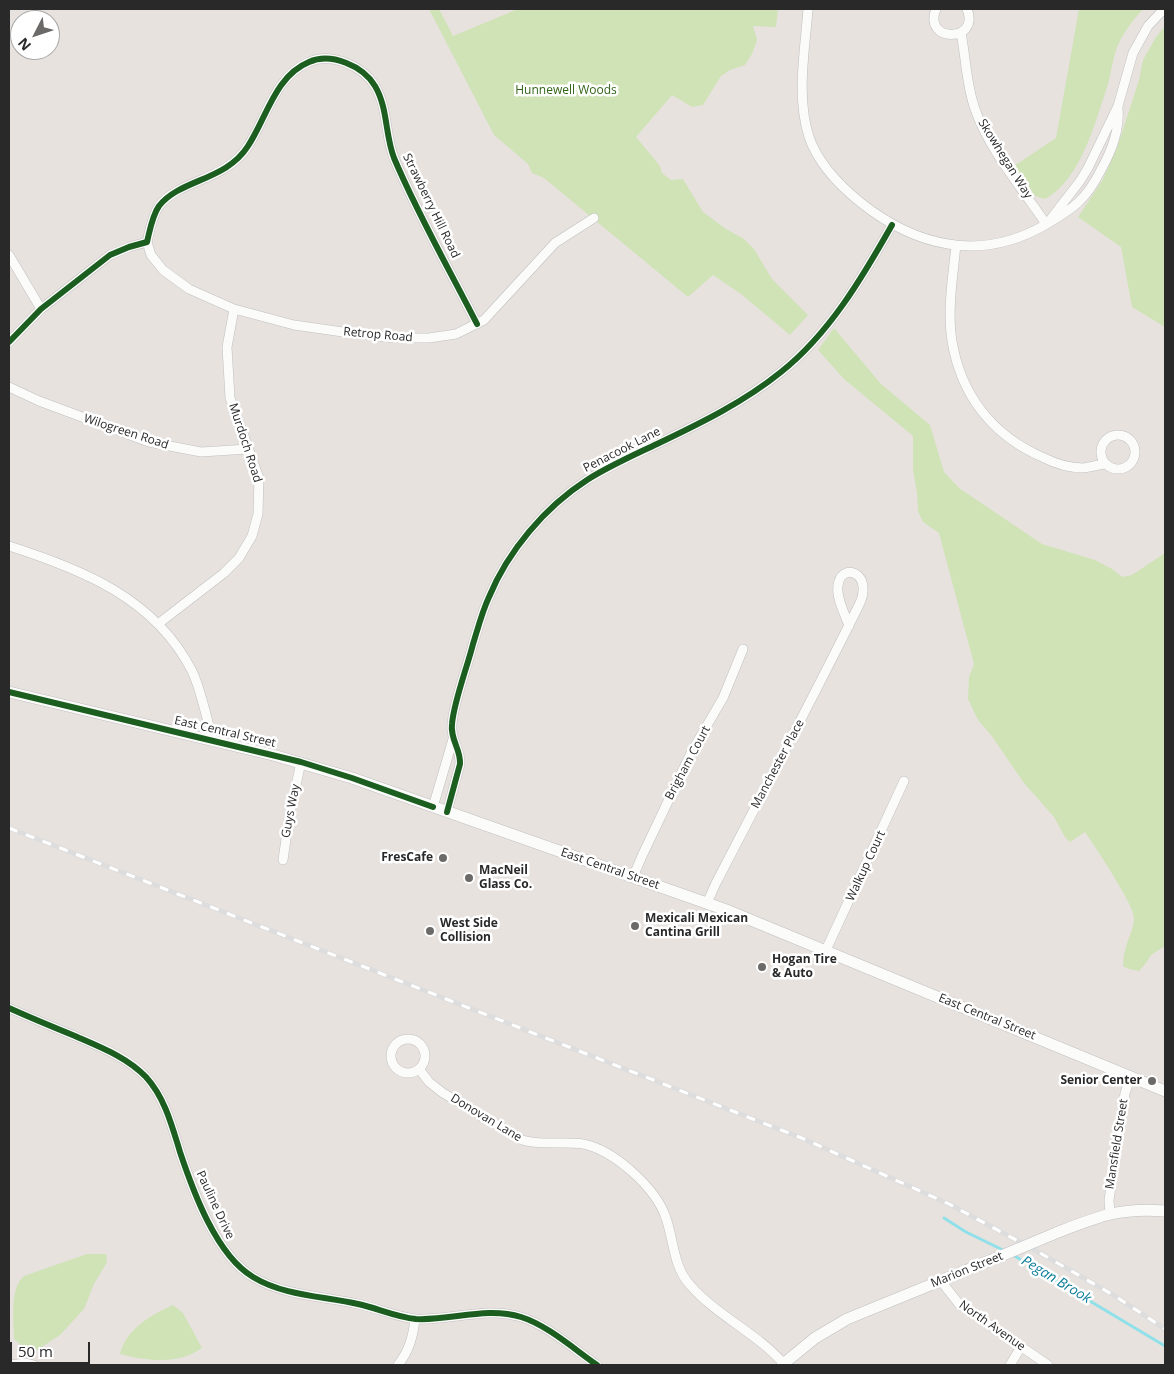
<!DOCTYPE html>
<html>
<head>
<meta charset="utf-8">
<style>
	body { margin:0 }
	#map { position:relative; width:1174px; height:1374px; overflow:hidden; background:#e7e2de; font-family:"Open Sans",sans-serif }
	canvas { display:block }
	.frame { position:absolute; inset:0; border:10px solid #292929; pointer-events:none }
	.north { position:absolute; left:10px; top:10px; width:50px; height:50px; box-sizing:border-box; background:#fff; border:1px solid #a9a9a9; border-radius:50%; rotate:229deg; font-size:14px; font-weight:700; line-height:20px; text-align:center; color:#292929 }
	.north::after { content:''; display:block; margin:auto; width:18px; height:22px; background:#6c6a68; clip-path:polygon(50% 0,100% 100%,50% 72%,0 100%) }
	.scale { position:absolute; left:10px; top:1342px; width:80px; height:22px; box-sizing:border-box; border:2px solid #292929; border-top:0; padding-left:6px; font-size:15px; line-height:18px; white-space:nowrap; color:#292929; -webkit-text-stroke:4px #fff; paint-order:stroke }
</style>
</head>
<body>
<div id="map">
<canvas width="1174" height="1374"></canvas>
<div class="frame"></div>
<div class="north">N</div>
<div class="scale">50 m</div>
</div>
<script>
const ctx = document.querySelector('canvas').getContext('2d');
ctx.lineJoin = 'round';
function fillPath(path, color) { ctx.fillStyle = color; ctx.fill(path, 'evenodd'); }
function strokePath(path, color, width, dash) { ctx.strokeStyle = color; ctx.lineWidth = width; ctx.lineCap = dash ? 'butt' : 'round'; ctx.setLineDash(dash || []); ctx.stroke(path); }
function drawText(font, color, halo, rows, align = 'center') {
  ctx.font = font + ' "Open Sans",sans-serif'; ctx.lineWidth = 5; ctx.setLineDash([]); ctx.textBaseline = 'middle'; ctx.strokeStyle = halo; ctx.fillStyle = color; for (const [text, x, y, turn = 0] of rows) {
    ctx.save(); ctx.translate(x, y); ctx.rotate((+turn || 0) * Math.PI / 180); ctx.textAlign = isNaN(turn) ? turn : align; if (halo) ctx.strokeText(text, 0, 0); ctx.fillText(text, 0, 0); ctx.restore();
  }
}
const green = new Path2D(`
	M 429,9 L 439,9 L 453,36 L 518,9 L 778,9 L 776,27 L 753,26 L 757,40 L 752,54 L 745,65 L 730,70 L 721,76 L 703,105 L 692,107 L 672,95 L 636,137 L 660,166 L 662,173 L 671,180 L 683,179 L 703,212 L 726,229 L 744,239 L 754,249 L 772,279 L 808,315 L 790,335 L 741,294 L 713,275 L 688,297 L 544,178 L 532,173 L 528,164 L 494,135 Z
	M 1079,9 L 1143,9 C 1133,20 1123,33 1117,47 C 1113,59 1111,72 1108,84 C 1096,120 1081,180 1045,199 L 1035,196 L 1014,166 L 1056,138 Z
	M 1165,26 L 1165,327 L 1132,307 L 1121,247 L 1078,217 L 1102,181 L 1117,148 L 1139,80 L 1143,60 L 1156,37 Z
	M 834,328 L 881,384 L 930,425 L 944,472 L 959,488 L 1042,544 L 1095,560 L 1112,569 L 1122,577 L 1132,575 L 1165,553 L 1165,946 L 1151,955 L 1146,963 L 1139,971 L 1129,969 L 1123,966 C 1124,961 1123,955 1125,951 C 1127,939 1134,930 1134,917 C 1134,905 1094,845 1085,832 L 1070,842 L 1065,837 L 1054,817 L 1024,783 L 991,735 L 978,720 L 968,699 L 969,677 L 974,664 L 939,533 L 923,522 L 918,511 L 917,493 L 913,470 L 913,436 L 844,379 L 818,350 Z
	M 87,1254 L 106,1254 L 107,1262 L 94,1284 L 84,1309 L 60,1335 L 37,1350 L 21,1345 L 14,1339 C 14,1320 9,1289 24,1276 Z
	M 173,1305 L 183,1313 L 202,1348 C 179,1365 146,1361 120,1354 C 126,1329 151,1315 173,1305 Z`);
const stream = new Path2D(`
	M 944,1218 L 966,1232 L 1005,1251
	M 1013,1255 L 1165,1346`);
const street = new Path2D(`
	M 808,9 C 805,51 796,96 809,137 C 818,163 839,185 860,202 C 916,247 981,262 1045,225 C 1074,208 1086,200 1101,170 C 1112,150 1120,130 1118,106
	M 936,9 C 922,43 981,43 967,9
	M 961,33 C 966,58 966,84 975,109 C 989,150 1022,188 1046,224
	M 1050,220 L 1080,181 L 1088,168 L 1118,106 L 1133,53 L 1148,26 L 1164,9
	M 147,242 L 151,255 L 163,270 L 189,289 L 234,309 L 294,325 L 350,333 L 395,338 L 429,338 L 456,334 L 484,320 L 555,243 L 594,218
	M 956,245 C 953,276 947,310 952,341 C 961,395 992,435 1042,457 C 1054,463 1069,468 1083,468 C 1090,467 1098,465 1105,464
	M 9,255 L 41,309
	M 9,342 L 41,309 L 110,255 L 129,247 L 147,242 C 150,230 152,216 159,206 C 180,179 226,181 248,146 C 267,117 275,76 309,62 C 331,52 363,66 375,86 C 388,108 385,135 394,158 C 418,215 449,269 477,324
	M 9,387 L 39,401 L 149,442 L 201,452 L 248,449
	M1101 452a17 17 0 1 1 34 0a17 17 0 1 1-34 0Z
	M 9,546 C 81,569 155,598 192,671 C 202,692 206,718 213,740
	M 158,624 L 224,573 L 239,558 L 252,536 L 258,514 L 259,478 L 230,398 L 227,347 L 234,309
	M 433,807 L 453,739
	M 447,812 L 460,764 C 461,749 450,740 452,724 C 454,701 467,668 473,644 C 478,628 482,612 489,597 C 508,551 545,507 587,480 C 609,466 634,455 657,444 C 701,423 744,402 781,372 C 829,334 862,278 892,225
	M 283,860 L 289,818 L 301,762
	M 633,877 L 642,856 L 692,751 L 723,698 L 743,649
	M 707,903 L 716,883 C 764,790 813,698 859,605 C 875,572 840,561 838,586 C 836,598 845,614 849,626
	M 826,950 L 904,781
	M 9,1008 C 31,1018 53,1027 75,1036 C 100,1047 127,1057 146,1077 C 165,1098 172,1126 180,1152 C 193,1191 216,1255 253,1277 C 284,1296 323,1296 358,1304 C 377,1308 396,1317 416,1319 C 451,1321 486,1306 521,1317 C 547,1325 574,1349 597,1365
	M391 1056a17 17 0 1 1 34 0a17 17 0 1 1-34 0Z
	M 419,1069 L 429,1082 L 443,1093 L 522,1140 C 542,1146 562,1141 583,1144 C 614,1150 656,1188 666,1218 C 674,1241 673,1266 690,1285 C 717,1316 757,1333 784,1364
	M 1110,1214 L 1109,1200 L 1125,1093 L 1131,1076
	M 941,1281 L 959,1304 L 1048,1365
	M 9,1365 L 26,1363 L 34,1365
	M 398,1365 C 409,1351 413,1337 415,1319
	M 1010,1365 L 1021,1347`);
const secondary = new Path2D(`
	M 9,692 L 273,755 L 352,778 L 729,911 L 1165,1091
	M 1056,1233 C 1097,1217 1120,1207 1165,1211
	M 782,1365 L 815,1338 L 847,1319 L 989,1261`);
const rail = new Path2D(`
	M 9,828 L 804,1139 L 949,1204 L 1033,1249 L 1115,1296 L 1165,1329`);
const secondaryBridge = new Path2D(`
	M 989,1261 L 1056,1233`);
const cycleway = new Path2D(`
	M 9,342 L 41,309 L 110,255 L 129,247 L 147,242 C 150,230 152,216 159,206 C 180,179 226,181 248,146 C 267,117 275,76 309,62 C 331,52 363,66 375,86 C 388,108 385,135 394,158 C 418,215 449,269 477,324
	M 9,692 L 301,762 L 352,778 L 433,807
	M 447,812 L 460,764 C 461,749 450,740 452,724 C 454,701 467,668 473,644 C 478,628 482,612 489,597 C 508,551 545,507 587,480 C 609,466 634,455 657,444 C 701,423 744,402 781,372 C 829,334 862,278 892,225
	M 9,1008 C 31,1018 53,1027 75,1036 C 100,1047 127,1057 146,1077 C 165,1098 172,1126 180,1152 C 193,1191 216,1255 253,1277 C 284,1296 323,1296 358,1304 C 377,1308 396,1317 416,1319 C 451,1321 486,1306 521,1317 C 547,1325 574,1349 597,1365`);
const markers = [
	[443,858,5,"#6c6a68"],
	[469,878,5,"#6c6a68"],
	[635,926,5,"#6c6a68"],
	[430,931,5,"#6c6a68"],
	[762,967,5,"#6c6a68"],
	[1152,1081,5,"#6c6a68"]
];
const parkNames = [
	["Hunnewell Woods",566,91]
];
const streetNames = [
	["Skowhegan Way",1005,159,58],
	["Strawberry Hill Road",431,206,64],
	["Retrop Road",378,335,5],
	["Wilogreen Road",126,432,18],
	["Murdoch Road",245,443,72],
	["Penacook Lane",622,450,-27],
	["East Central Street",225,732,13],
	["Brigham Court",688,763,-62],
	["Manchester Place",778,764,-62],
	["Guys Way",291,811,-79],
	["Walkup Court",866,866,-65],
	["East Central Street",610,869,19],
	["East Central Street",987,1017,22],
	["Donovan Lane",486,1118,31],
	["Mansfield Street",1117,1144,-81],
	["Pauline Drive",215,1205,65],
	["Marion Street",967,1270,-22],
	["North Avenue",992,1326,35]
];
const poiNames = [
	["FresCafe",433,858,"right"],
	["MacNeil",479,871],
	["Glass Co.",479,885],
	["Mexicali Mexican",645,919],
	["Cantina Grill",645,933],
	["West Side",440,924],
	["Collision",440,938],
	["Hogan Tire",772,960],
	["& Auto",772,974],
	["Senior Center",1142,1081,"right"]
];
const waterNames = [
	["Pegan Brook",1056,1280,31]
];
fillPath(green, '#cfe3b6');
strokePath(stream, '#90e0ea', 3);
strokePath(street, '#c0bfc0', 10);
strokePath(secondary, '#c0bfc0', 12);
strokePath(street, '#fbfbfa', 9);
strokePath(secondary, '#fbfbfa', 11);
strokePath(rail, '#ddddde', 5);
strokePath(rail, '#fff', 3, [9]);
strokePath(secondaryBridge, '#c0bfc0', 12, []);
strokePath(secondaryBridge, '#fbfbfa', 11);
strokePath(cycleway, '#1b5e20', 6);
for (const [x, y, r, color] of markers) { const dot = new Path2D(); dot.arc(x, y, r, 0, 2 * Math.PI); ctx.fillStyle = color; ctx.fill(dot); strokePath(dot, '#fff', 2); }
drawText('12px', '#336519', '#fff', parkNames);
drawText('12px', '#292929', '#fff', streetNames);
drawText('bold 12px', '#292929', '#fff', poiNames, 'left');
drawText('italic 14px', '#0c7c99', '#fff', waterNames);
</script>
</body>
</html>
